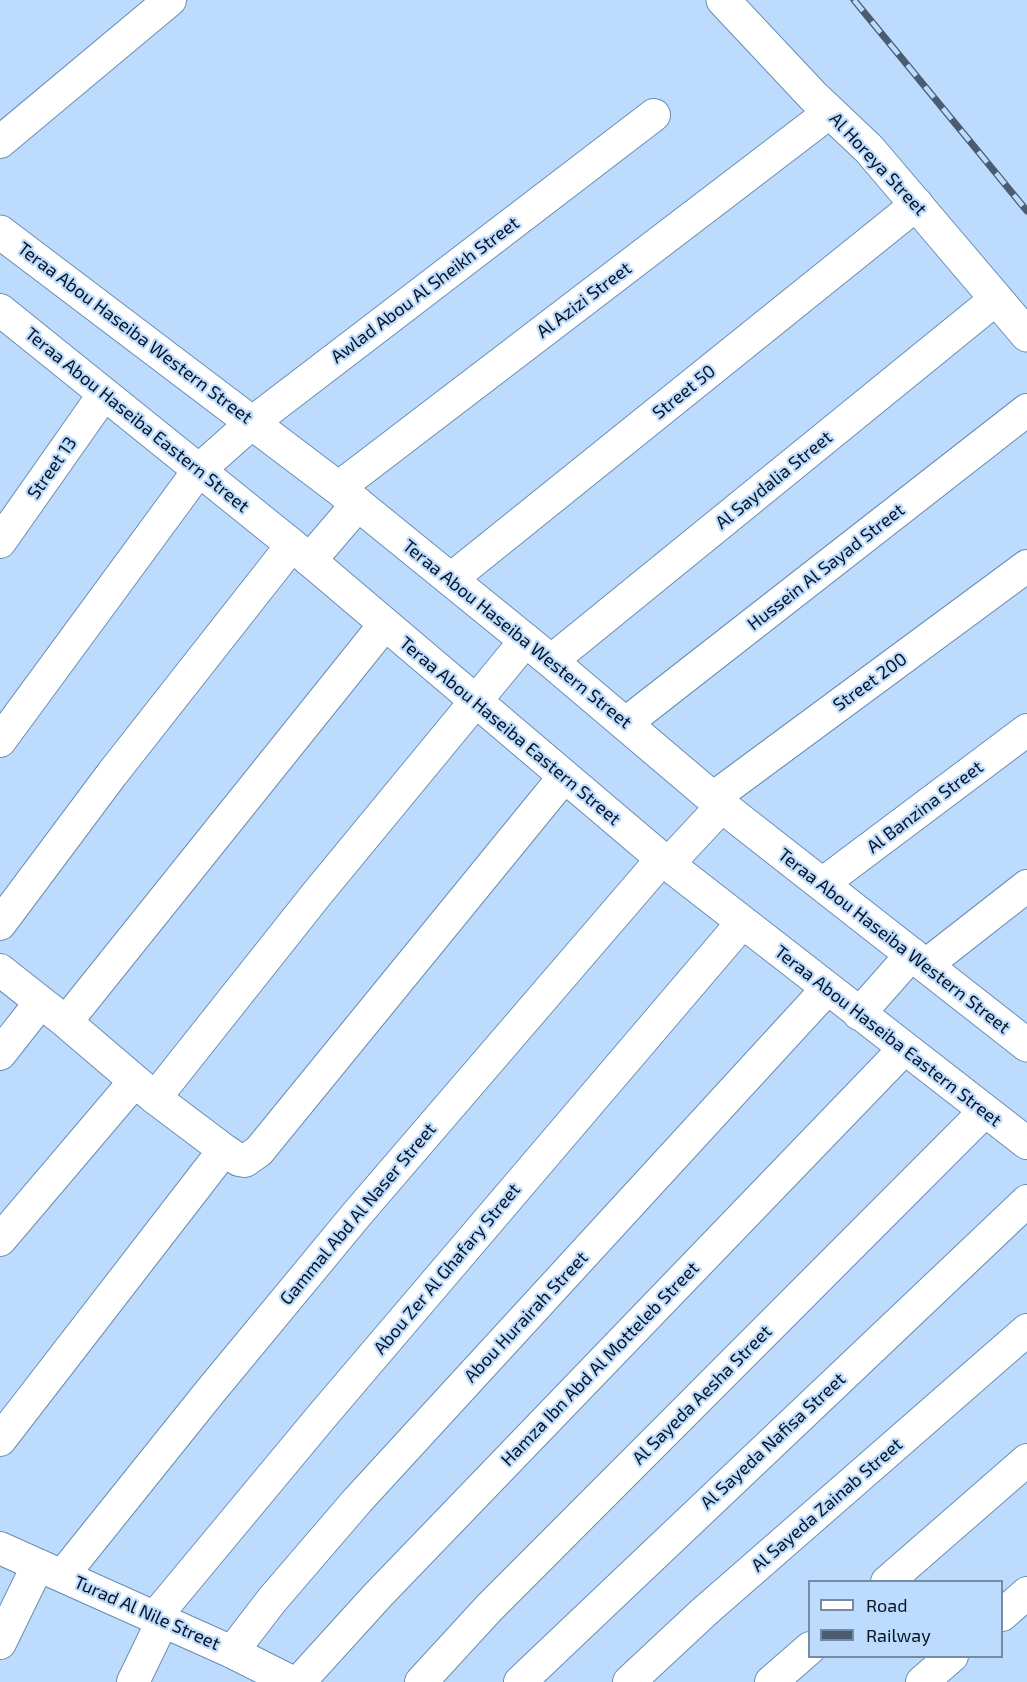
<!DOCTYPE html>
<html>
<head>
<meta charset="utf-8">
<style>
	body { margin:0 }
	#map { position:relative; width:1027px; height:1682px; overflow:hidden; background:#bddbfd; font-family:"Exo 2",sans-serif }
	canvas { display:block }
	.legend { position:absolute; left:808px; top:1580px; width:195px; height:78px; box-sizing:border-box; background:#bddbfd; border:2px solid #748ba6; margin:0; padding:8px 10px; list-style:none; font-size:18px; color:#071423 }
	.legend li { display:flex; align-items:center; gap:12px; height:30px }
	.legend b { width:30px; border:2px solid #748ba6 }
</style>
</head>
<body>
<div id="map">
<canvas width="1027" height="1682"></canvas>
<ul class="legend">
<li><b style="height:8px;background:#fff"></b>Road</li>
<li><b style="height:8px;background:#495c72"></b>Railway</li>
</ul>
</div>
<script>
const ctx = document.querySelector('canvas').getContext('2d');
ctx.lineJoin = 'round';
function strokePath(path, color, width, dash) { ctx.strokeStyle = color; ctx.lineWidth = width; ctx.lineCap = dash ? 'butt' : 'round'; ctx.setLineDash(dash || []); ctx.stroke(path); }
function drawText(font, color, halo, rows, align = 'center') {
  ctx.font = font + ' "Exo 2",sans-serif'; ctx.lineWidth = 4.5; ctx.setLineDash([]); ctx.textBaseline = 'middle'; ctx.strokeStyle = halo; ctx.fillStyle = color; for (const [text, x, y, turn = 0] of rows) {
    ctx.save(); ctx.translate(x, y); ctx.rotate((+turn || 0) * Math.PI / 180); ctx.textAlign = isNaN(turn) ? turn : align; if (halo) ctx.strokeText(text, 0, 0); ctx.fillText(text, 0, 0); ctx.restore();
  }
}
const minor = new Path2D(`
	M 0,142 L 170,0
	M 0,310 L 292,545 L 668,864 L 1027,1143
	M 338,488 L 830,112
	M 0,542 L 104,394
	M 451,579 L 917,204
	M 551,661 L 996,299
	M 626,723 L 1027,410
	M 0,741 L 199,470 L 253,422 L 654,115
	M 713,798 L 1027,566
	M 668,864 L 722,806
	M 822,884 L 1027,730
	M 0,924 L 112,774 L 292,545
	M 926,965 L 1027,886
	M 0,970 L 66,1022 L 155,1098 L 224,1150 L 239,1160 L 245,1161 L 259,1151 L 564,777
	M 859,1014 L 912,954
	M 66,1022 L 385,624
	M 0,1054 L 40,1003
	M 155,1098 L 316,895 L 526,640
	M 0,1240 L 135,1081
	M 0,1440 L 224,1150
	M 0,1548 L 232,1652 L 292,1682
	M 63,1575 L 209,1393 L 357,1214 L 662,859
	M 887,1582 L 1027,1460
	M 1002,1615 L 1027,1593
	M 155,1617 L 322,1416 L 742,923
	M 0,1643 L 38,1565
	M 232,1652 L 272,1600 L 357,1501 L 827,989
	M 133,1682 L 163,1620
	M 299,1682 L 378,1595 L 904,1049
	M 421,1682 L 489,1608 L 985,1111
	M 520,1682 L 1027,1201
	M 629,1682 L 704,1612 L 1027,1330
	M 771,1682 L 810,1648
	M 922,1682 L 952,1656`);
const tertiary = new Path2D(`
	M 723,0 L 813,96 L 869,149 L 1027,335
	M 0,232 L 338,488 L 551,661 L 722,806 L 1027,1045
	M 310,560 L 358,504`);
const rail = new Path2D(`
	M 854,0 L 1027,211`);
const streetNames = [
	["Al Horeya Street",878,164,47],
	["Awlad Abou Al Sheikh Street",425,290,-37],
	["Al Azizi Street",584,300,-37],
	["Teraa Abou Haseiba Western Street",135,333,37],
	["Street 50",684,392,-39],
	["Teraa Abou Haseiba Eastern Street",137,420,39],
	["Street 13",52,468,-55],
	["Al Saydalia Street",774,480,-39],
	["Hussein Al Sayad Street",826,567,-38],
	["Teraa Abou Haseiba Western Street",517,634,39],
	["Street 200",870,682,-36],
	["Teraa Abou Haseiba Eastern Street",510,731,40],
	["Al Banzina Street",925,807,-37],
	["Teraa Abou Haseiba Western Street",894,941,38],
	["Teraa Abou Haseiba Eastern Street",888,1036,38],
	["Gammal Abd Al Naser Street",358,1214,-50],
	["Abou Zer Al Ghafary Street",447,1269,-50],
	["Abou Hurairah Street",526,1317,-47],
	["Hamza Ibn Abd Al Motteleb Street",600,1364,-46],
	["Al Sayeda Aesha Street",702,1395,-45],
	["Al Sayeda Nafisa Street",773,1441,-43],
	["Al Sayeda Zainab Street",827,1505,-41],
	["Turad Al Nile Street",147,1613,24]
];
strokePath(minor, '#6a8db4', 34);
strokePath(tertiary, '#6a8db4', 35);
strokePath(minor, '#fff', 32);
strokePath(tertiary, '#fff', 33);
strokePath(rail, '#495c72', 7);
strokePath(rail, '#bddbfd', 4.5, [14]);
drawText('18px', '#071423', '#bddbfd', streetNames);
</script>
</body>
</html>
